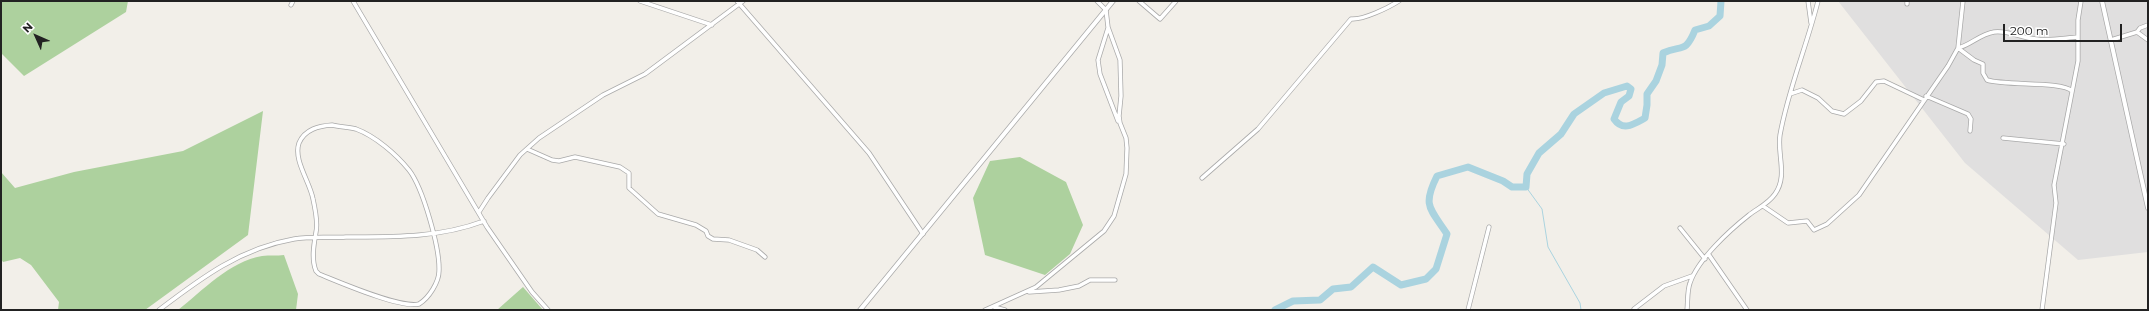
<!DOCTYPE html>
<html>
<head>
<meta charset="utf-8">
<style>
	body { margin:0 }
	#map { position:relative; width:2149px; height:311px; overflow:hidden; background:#f2efe9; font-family:Montserrat,sans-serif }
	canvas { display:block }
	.frame { position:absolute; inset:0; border:2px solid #222; pointer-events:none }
	.north { position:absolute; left:16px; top:16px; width:40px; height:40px; -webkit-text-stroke:3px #fff; paint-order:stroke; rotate:315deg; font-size:11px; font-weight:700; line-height:16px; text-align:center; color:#222 }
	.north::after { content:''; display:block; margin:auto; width:14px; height:18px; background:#222; clip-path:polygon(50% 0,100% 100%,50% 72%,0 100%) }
	.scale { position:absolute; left:2003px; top:24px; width:119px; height:18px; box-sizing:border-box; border:2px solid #222; border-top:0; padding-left:5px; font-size:12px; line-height:14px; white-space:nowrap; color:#222; -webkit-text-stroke:3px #fff; paint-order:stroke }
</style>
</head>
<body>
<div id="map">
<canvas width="2149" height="311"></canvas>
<div class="frame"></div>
<div class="north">N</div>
<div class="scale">200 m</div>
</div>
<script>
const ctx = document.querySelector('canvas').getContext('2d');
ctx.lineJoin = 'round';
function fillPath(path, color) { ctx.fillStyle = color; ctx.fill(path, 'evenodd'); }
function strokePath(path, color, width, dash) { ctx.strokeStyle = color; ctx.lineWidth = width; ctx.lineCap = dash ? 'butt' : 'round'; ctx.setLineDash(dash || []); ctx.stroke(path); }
const residential = new Path2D(`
	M 1838,1 L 2148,1 L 2148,252 L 2078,260 L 1965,163 Z`);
const forest = new Path2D(`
	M 1,1 L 128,1 L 126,12 L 24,76 L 1,53 Z
	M 263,111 L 248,235 L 145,310 L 58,310 L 59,302 L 31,265 L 20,258 L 3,262 L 1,259 L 1,172 L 15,188 L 74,172 L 183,151 Z
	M 1020,157 L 1066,182 L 1083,225 L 1070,254 L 1045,275 L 985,255 L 973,198 L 990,161 Z
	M 284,255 L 298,294 L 296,310 L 178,310 C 202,291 230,261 262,256 C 270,255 277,256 284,255 Z
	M 523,287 L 543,310 L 497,310 Z`);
const stream = new Path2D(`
	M 1526,187 L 1542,209 L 1548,247 L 1580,303 L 1581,310`);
const river = new Path2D(`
	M 1275,310 L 1293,301 L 1320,300 L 1333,289 L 1351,287 L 1373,267 L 1401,285 L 1426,279 L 1436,269 L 1447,234 C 1430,208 1422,206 1437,176 L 1468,167 L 1503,181 L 1512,187 L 1526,187 L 1527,174 L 1539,153 L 1561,134 L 1574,114 L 1604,93 L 1627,86 L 1631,89 L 1629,96 L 1621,102 L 1614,119 C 1623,132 1634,124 1645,118 L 1647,105 L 1647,94 L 1656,81 L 1662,65 L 1663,53 C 1681,44 1685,55 1695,30 L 1709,26 L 1720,16 L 1721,1`);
const minor = new Path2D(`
	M 353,1 L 487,227 L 532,292 L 548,310
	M 640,1 L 712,25
	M 737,1 L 869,153 L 923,234
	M 1139,1 L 1160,19 L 1176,1
	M 1808,1 L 1811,23
	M 1907,1 L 1907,4
	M 291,5 L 293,1
	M 1108,28 L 1098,60 L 1100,74 L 1118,121
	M 2137,32 L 2140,28 L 2148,25
	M 2111,40 L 2137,32 L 2148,40
	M 1958,48 L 1974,60 L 1983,64 L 1983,73 L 1987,80 C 2006,86 2062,81 2072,91
	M 1958,48 C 1971,45 1980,34 1994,32 C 2008,30 2021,38 2036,39 C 2050,41 2064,38 2078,37
	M 1790,94 L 1802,90 L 1818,98 L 1832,111 L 1844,114 L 1861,101 L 1876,82 L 1884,81 L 1924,100
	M 1926,96 L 1968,114 L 1971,119 L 1970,131
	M 332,125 C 340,127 349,127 356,129 C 375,136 396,154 409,170 C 423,188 440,248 439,271 C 439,282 429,298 419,304 C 401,309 339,282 319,274 L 316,271 C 311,259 314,244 316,232 C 318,223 315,208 313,199 C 310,182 293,160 299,143 C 305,129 319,126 332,125 Z
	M 2003,138 L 2064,144
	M 527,149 L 552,160 L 559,161 L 575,157 L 620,167 L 629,173 L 629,188 L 658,214 L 696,225 L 706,231 L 708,236 L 713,239 L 729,240 L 757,250 L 765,257
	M 1202,178 L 1258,129 L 1351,19 C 1363,20 1388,8 1399,1
	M 1763,206 L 1788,223 L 1807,221 L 1814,230 L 1827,224 L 1859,195 L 1948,66 L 1958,48 L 1963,1
	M 479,212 L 488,198 L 520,155 L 539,138 L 603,95 L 645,74 L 743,1
	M 1680,228 L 1705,259
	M 1709,255 L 1747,310
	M 1029,292 L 1059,290 L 1079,286 L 1090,280 L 1115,280
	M 994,307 L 1005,310
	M 1634,309 L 1664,286 L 1692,276
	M 159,310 C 201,278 241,248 294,239 C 311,236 329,238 346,237 C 393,237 439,238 484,221
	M 985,310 L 1036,287 L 1104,231 L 1114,216 L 1126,174 L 1127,148 L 1126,138 L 1120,123 L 1119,116 L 1121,96 L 1120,60 L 1108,27 L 1106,10 L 1097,1
	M 1468,310 L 1489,227
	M 1687,310 C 1688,301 1687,291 1690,283 C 1698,259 1730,230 1749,215 C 1758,208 1768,204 1775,194 C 1788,176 1777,155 1780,135 C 1788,89 1807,46 1818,1
	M 2042,310 L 2056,203 L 2054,185 L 2078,61 L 2078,20 L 2081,1`);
const tertiary = new Path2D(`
	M 2102,1 L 2148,208
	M 860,310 L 1113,1`);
fillPath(residential, '#e0dfdf');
fillPath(forest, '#add19e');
strokePath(stream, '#aad3df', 1);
strokePath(river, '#aad3df', 7);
strokePath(minor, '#a9a9a9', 5);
strokePath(tertiary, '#a9a9a9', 5.5);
strokePath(minor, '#fff', 3.5);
strokePath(tertiary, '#fff', 4);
</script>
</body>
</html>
